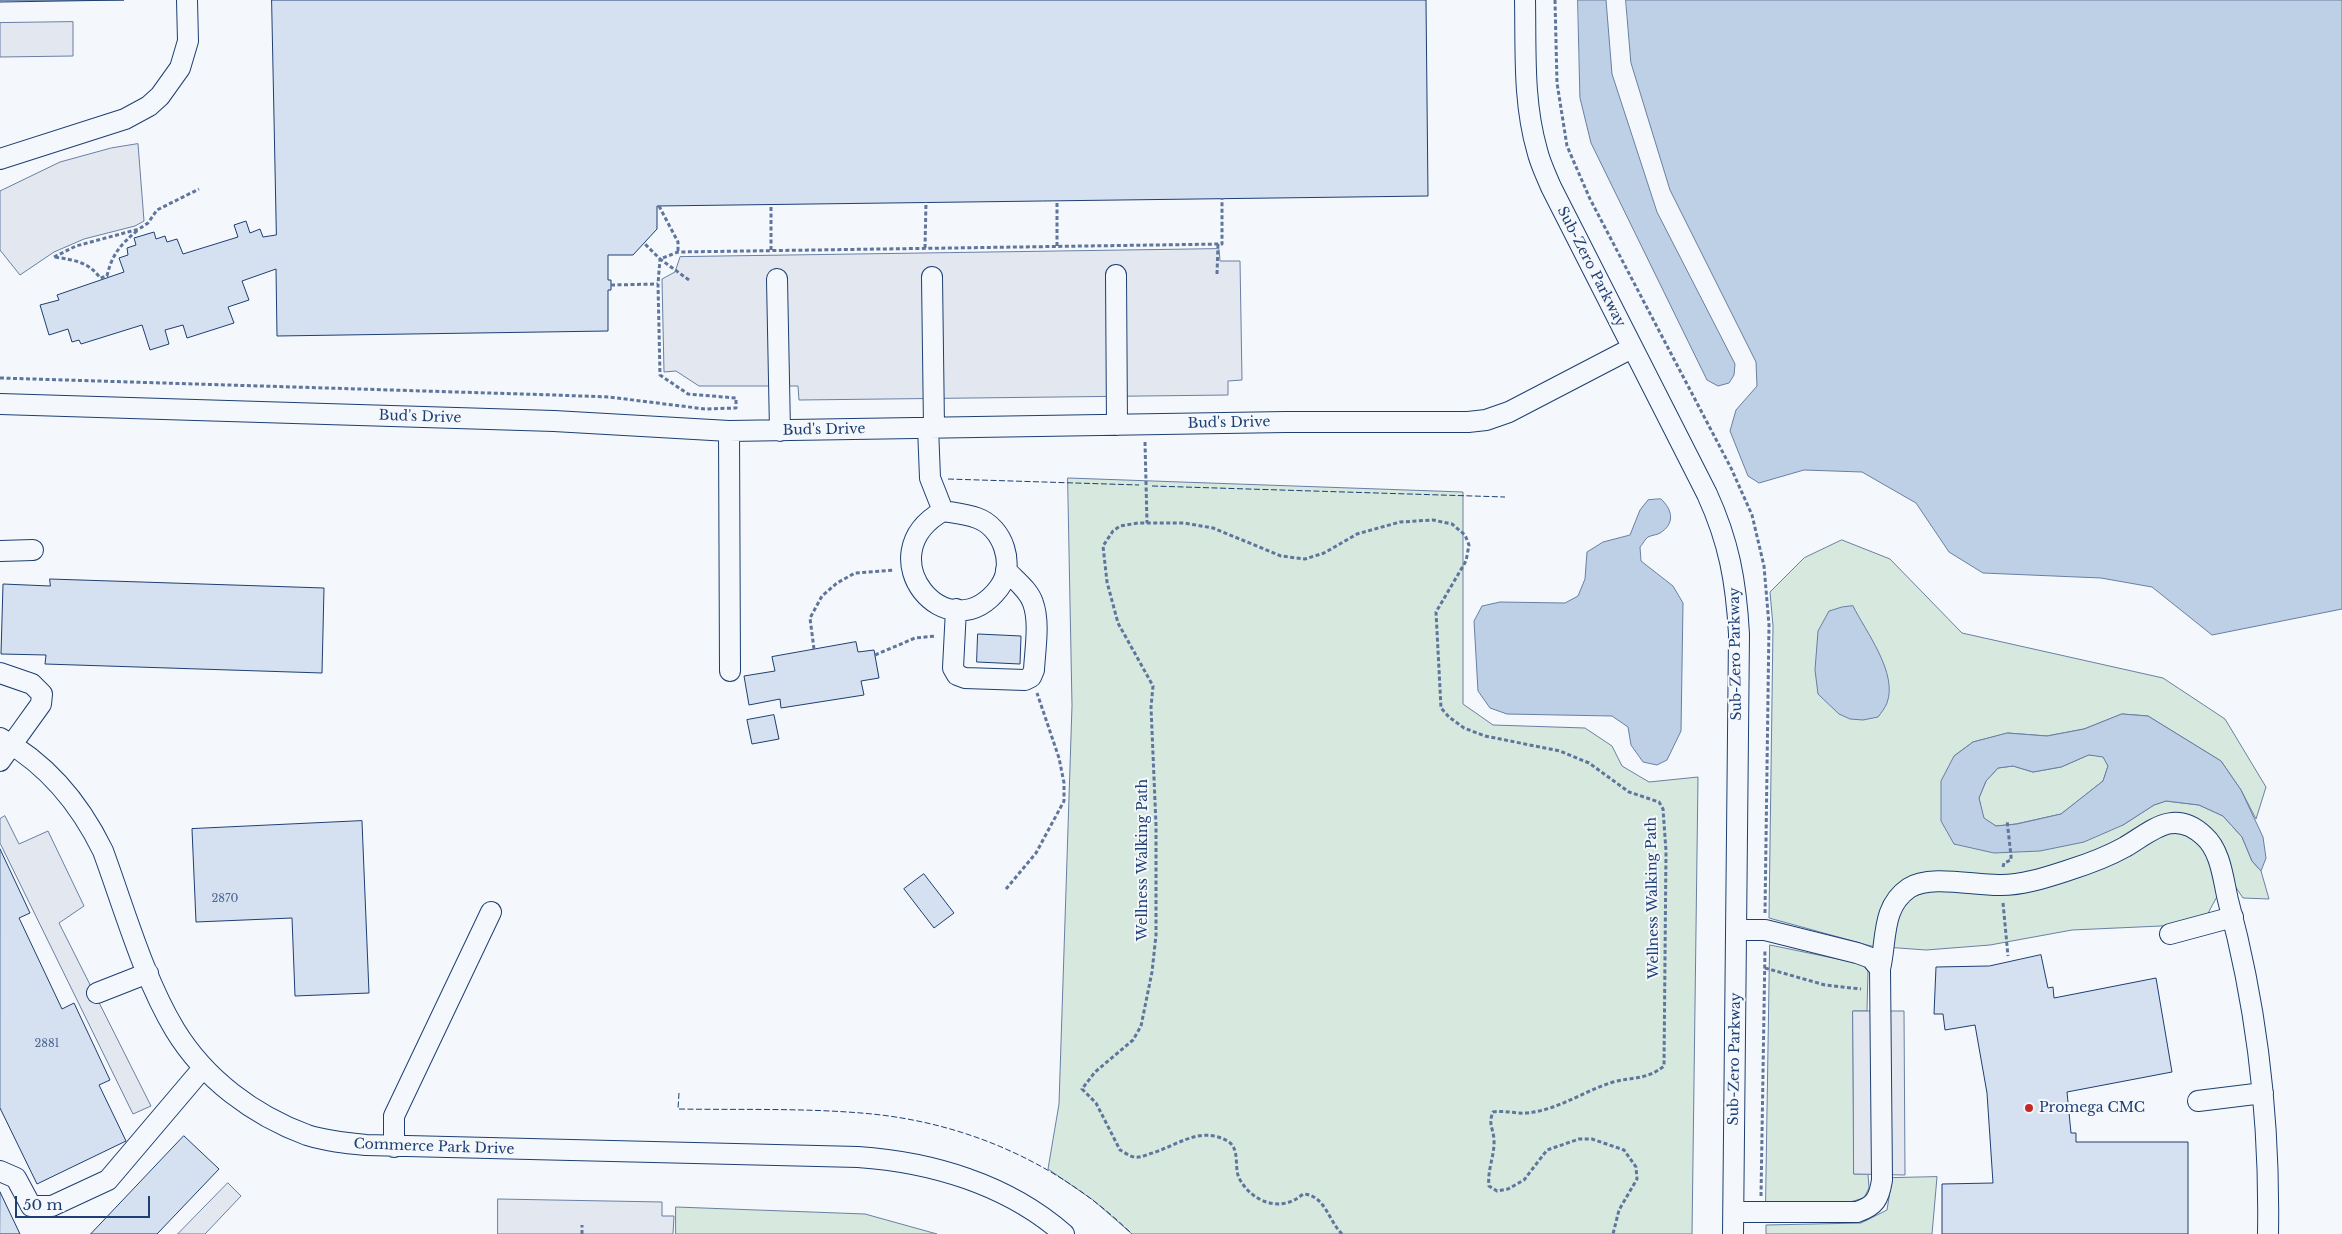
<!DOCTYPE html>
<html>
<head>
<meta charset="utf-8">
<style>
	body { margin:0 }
	#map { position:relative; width:2342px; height:1234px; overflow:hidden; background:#f4f7fb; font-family:"Libre Baskerville",serif }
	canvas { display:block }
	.scale { position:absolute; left:15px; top:1196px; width:135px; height:22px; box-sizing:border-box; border:2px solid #1d3f73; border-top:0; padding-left:6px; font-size:15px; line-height:18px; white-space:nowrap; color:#1d3f73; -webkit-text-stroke:4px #f4f7fb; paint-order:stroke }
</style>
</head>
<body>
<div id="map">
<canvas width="2342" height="1234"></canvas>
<div class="scale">50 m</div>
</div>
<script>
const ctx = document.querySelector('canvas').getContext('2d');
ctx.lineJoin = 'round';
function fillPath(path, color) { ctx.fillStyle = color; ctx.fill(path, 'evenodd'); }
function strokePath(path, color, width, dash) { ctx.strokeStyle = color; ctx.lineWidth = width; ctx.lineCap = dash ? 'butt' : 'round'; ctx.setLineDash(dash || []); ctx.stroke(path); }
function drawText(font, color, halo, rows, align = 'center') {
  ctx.font = font + ' "Libre Baskerville",serif'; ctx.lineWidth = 4; ctx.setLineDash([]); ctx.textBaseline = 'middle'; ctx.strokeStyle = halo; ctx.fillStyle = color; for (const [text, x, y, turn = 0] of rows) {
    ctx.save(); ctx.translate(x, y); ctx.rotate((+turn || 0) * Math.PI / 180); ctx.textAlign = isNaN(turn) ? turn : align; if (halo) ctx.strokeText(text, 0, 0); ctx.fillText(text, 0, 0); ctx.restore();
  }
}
const green = new Path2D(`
	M 1068,478 L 1463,492 L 1463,704 L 1493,725 L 1585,728 L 1612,746 L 1622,766 L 1649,782 L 1698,777 L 1692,1234 L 1132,1234 L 1093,1200 L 1048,1169 L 1059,1104 L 1072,706 Z
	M 1842,540 L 1890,559 L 1962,633 L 2163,678 L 2225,719 L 2266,787 L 2256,819 L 2241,790 L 2221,761 L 2148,716 L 2122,714 L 2084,729 L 2047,736 L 2008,733 L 1973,742 L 1954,756 L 1954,844 L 2123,825 L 2154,805 L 2166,801 L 2199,805 L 2223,816 L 2242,837 L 2252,861 L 2261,871 L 2269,899 L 2243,898 L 2233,883 L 2220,891 L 2206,917 L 2161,926 L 2072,930 L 1990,945 L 1926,950 L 1871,946 L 1769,918 L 1773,626 L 1770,592 L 1804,558 Z
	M 2089,755 L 2103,756 L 2108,766 L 2103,781 L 2061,814 L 2016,824 L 1996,826 L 1983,818 L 1979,798 L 1986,781 L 1998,768 L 2013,766 L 2033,772 L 2061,767 Z
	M 1770,945 L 1862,964 L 1868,971 L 1867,1011 L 1853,1011 L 1854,1174 L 1868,1174 L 1869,1188 L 1864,1198 L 1850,1202 L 1766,1202 Z
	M 1937,1177 L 1932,1234 L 1766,1234 L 1766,1225 L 1861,1223 L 1887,1210 L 1892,1178 Z
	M 676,1207 L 865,1214 L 937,1234 L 676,1234 Z`);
const parking = new Path2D(`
	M 73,22 L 73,56 L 0,57 L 0,23 Z
	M 138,144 L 144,221 L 135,226 L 84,239 L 54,252 L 20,275 L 0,250 L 0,191 L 60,162 L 111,148 Z
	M 1219,249 L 1220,261 L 1240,261 L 1242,380 L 1228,381 L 1228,395 L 799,400 L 798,386 L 699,386 L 676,371 L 664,372 L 662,279 L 675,272 L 680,257 Z
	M 5,816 L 19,844 L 48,831 L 84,906 L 59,923 L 151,1106 L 133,1114 L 0,843 L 0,819 Z
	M 1853,1011 L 1904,1011 L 1905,1175 L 1854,1174 Z
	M 228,1183 L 241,1196 L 205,1234 L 178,1234 Z
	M 498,1199 L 662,1202 L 662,1216 L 674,1216 L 673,1234 L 498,1234 Z`);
const water = new Path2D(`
	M 1578,0 L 1606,0 L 1612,74 L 1657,212 L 1735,364 L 1734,375 L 1729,383 L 1718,386 L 1707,380 L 1591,143 L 1580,98 Z
	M 1626,0 L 2342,0 L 2342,609 L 2212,635 L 2152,587 L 2101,578 L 1983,573 L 1949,552 L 1916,503 L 1862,472 L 1804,470 L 1759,483 L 1748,476 L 1730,431 L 1736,410 L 1757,386 L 1756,362 L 1670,190 L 1631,63 Z
	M 1661,499 C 1673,510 1675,524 1660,533 C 1657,535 1652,535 1648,537 C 1645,539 1643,544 1640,547 L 1641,561 L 1673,586 L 1683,603 L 1681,731 L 1667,760 L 1657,765 L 1643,762 L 1631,745 L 1628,727 L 1612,716 L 1507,714 L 1490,708 L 1478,691 L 1474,621 L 1482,606 L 1500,602 L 1565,603 L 1578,596 L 1585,579 L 1587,552 L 1603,542 L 1630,535 L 1640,510 L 1648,500 Z
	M 1853,606 C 1866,632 1898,673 1887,703 C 1885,708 1881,713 1878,717 L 1863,720 L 1850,719 L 1839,714 L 1818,694 L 1815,670 L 1818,631 L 1829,611 L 1842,607 Z
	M 2122,714 L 2148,716 L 2221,761 L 2241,790 L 2263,837 L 2266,858 L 2261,871 L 2252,861 L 2242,837 L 2223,816 L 2199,805 L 2166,801 L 2154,805 L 2123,825 L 2084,842 L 2040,851 L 1994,853 L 1954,844 L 1941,821 L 1941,781 L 1954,756 L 1973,742 L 2007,733 L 2047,736 L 2084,729 ZM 2089,755 L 2103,757 L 2108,766 L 2103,781 L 2061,814 L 2017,824 L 1996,826 L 1984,818 L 1979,798 L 1986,781 L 1998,768 L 2013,766 L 2033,772 L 2061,767 Z`);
const building = new Path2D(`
	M 0,0 L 124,0 L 0,2 Z
	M 272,0 L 1426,0 L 1428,196 L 657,206 L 657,229 L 633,255 L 608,255 L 608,280 L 611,280 L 611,290 L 608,290 L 608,331 L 277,336 L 276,269 L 242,281 L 249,300 L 228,307 L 234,323 L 187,338 L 183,325 L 165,330 L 169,344 L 150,350 L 142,325 L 81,344 L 79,340 L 72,342 L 68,329 L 49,335 L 40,305 L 59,300 L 57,295 L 124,272 L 119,258 L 128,255 L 127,248 L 136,245 L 134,238 L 154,232 L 156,239 L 165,236 L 167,242 L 177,239 L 183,254 L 238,237 L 234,225 L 246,221 L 250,233 L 260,229 L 263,237 L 276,235 Z
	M 50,579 L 324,588 L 322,673 L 45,664 L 46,655 L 1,654 L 3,584 L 50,586 Z
	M 978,634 L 1021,636 L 1020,664 L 977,662 Z
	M 856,642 L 858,652 L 874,650 L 879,678 L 861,681 L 864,695 L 781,708 L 780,699 L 749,705 L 744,676 L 775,671 L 772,657 Z
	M 774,715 L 779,739 L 752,744 L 747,720 Z
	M 362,821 L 369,993 L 295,996 L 292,918 L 196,922 L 192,829 Z
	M 0,849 L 30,913 L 19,918 L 62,1009 L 74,1003 L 110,1080 L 99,1085 L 126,1141 L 37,1184 L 0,1108 Z
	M 924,874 L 954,913 L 934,928 L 904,889 Z
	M 2041,955 L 2048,988 L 2053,987 L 2054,998 L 2156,978 L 2172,1072 L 2067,1092 L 2071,1133 L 2076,1133 L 2076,1142 L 2188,1142 L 2188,1234 L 1942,1234 L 1942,1184 L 1993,1183 L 1987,1093 L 1975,1025 L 1945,1030 L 1943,1014 L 1934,1014 L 1936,967 L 1989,966 Z
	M 184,1136 L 219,1169 L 157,1234 L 91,1234 Z
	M 0,1192 L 20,1234 L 0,1234 Z`);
const path = new Path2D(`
	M 1555,0 L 1557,83 L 1567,146 L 1590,199 L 1731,468 L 1752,515 L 1764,566 L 1769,625 L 1765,913
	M 659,206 L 678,242 L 678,252
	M 1057,246 L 1057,201
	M 925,248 L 926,202
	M 771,250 L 771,205
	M 54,257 L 76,246 L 139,229 L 148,223 L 157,210 L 199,189
	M 55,257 C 74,260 89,262 100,278 L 107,276 C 112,254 121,244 138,230
	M 1217,274 L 1218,244
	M 689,280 L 660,259 L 678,252 L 1222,244 L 1222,198
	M 611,285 L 658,284
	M 0,378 L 554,395 L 609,397 L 705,409 L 736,408 L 736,398 L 688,394 L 660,375 L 658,284 L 660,259 L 644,243
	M 1145,442 L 1147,523
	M 814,649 L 810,618 L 822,596 L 837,583 L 855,573 L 894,570
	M 875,655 L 915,638 L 936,636
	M 2003,867 L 2004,863 L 2011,860 L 2011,856 L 2007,820
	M 1006,889 L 1036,853 L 1064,801 L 1064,783 L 1059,758 L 1037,693
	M 2003,903 L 2008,956
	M 1765,968 L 1825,985 L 1861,989
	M 1761,1196 L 1765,949
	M 582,1234 L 582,1225
	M 1342,1234 C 1328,1220 1325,1195 1303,1194 C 1282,1213 1252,1203 1239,1178 C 1234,1167 1240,1150 1229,1142 C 1200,1124 1176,1147 1149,1154 C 1144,1156 1139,1158 1134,1157 C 1129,1156 1124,1152 1120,1150 L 1096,1103 L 1082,1089 L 1095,1072 L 1133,1040 L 1141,1026 L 1152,972 L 1156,935 L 1156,825 L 1151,707 L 1153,686 L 1118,623 L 1107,582 L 1103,546 L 1113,531 L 1120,526 L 1138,523 L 1184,523 L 1213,528 L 1281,556 L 1305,559 L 1324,553 L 1357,534 L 1400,522 L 1433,520 L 1452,524 L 1465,535 L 1469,545 L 1466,561 L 1436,612 L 1441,708 L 1449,717 L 1464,728 L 1485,736 L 1560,751 L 1589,763 L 1629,792 L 1659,802 L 1663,809 L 1666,851 L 1664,1066 C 1647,1080 1632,1077 1613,1082 C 1584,1091 1558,1110 1527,1113 C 1515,1114 1505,1110 1493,1112 C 1488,1124 1493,1128 1494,1139 C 1495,1155 1487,1170 1489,1186 L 1497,1191 L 1508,1189 L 1524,1180 L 1547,1150 L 1579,1139 L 1592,1139 L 1624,1150 L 1636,1167 L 1637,1179 L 1619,1210 L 1613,1234`);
const minor = new Path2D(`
	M 1525,0 C 1526,51 1523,101 1537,150 C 1540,163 1546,175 1551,187 L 1707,494 C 1729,542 1736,581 1739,634 L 1733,1234
	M 0,159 L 125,119 L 149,106 L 160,96 L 180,68 L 188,41 L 187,0
	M 1116,275 L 1117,425
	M 932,277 L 934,427
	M 777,279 L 780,431
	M 0,404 L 554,421 L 729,431 L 1286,422 L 1468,422 L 1486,420 L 1509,412 L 1632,348
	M 928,427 L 930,478 L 943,511
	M 729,431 L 730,671
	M 943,511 C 954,513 966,514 977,518 C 1003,527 1016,565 999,588 C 948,655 865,555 943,511 Z
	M 0,551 L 33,550
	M 956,609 L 953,668 L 957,675 L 965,678 L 1025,680 L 1031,677 L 1034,670 C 1035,650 1040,622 1033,603 C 1029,590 1015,580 1006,570
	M 0,673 L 32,684 L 42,694 L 41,704 L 0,761
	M 0,738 C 46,763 80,804 103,851 C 124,908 144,979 175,1030 C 205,1079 253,1115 307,1135 C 326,1141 346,1143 366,1145 L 858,1157 C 931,1162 1007,1184 1064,1234
	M 2170,934 L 2233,917
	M 1880,969 C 1887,940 1881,907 1909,888 C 1930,874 1976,886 2001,885 C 2024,885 2047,877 2069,870 C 2088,864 2107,857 2125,847 C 2152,831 2174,808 2204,836 C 2221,851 2223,879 2228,900 C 2258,1011 2270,1119 2268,1234
	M 97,993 L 148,973
	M 2198,1101 L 2263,1093
	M 394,1147 L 394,1116 L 491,912
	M 0,1171 L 16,1178 L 31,1206 L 52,1206 L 108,1180 L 203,1068
	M 1734,1212 L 1857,1212 C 1875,1206 1879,1199 1882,1180 L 1880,969 L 1871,958 L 1857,953 L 1765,930 L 1737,930`);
const fence = new Path2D(`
	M 948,479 L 1139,485
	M 1152,486 L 1505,497
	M 679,1093 L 678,1109 C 739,1110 800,1108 861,1113 C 963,1121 1058,1162 1132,1234`);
const markers = [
	[2029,1108,5,"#c62828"]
];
const numberNames = [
	["2870",225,899],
	["2881",47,1044]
];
const streetNames = [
	["Sub-Zero Parkway",1591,267,63],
	["Bud's Drive",420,417,2],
	["Bud's Drive",1229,423,-1],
	["Bud's Drive",824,430,-1],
	["Sub-Zero Parkway",1736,654,-91],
	["Wellness Walking Path",1143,860,-90],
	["Wellness Walking Path",1653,898,-91],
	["Sub-Zero Parkway",1735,1059,-89],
	["Commerce Park Drive",434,1147,2]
];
const poiNames = [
	["Promega CMC",2039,1108]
];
fillPath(green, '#d7e8df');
strokePath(green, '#687fa3', 1);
fillPath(parking, '#e3e8f0');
strokePath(parking, '#687fa3', 1);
fillPath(water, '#bed0e5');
strokePath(water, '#687fa3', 1);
fillPath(building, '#d5e0f0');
strokePath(building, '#1d3f73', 1);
strokePath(minor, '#1d3f73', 22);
strokePath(path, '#5e769c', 3, [4, 2.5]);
strokePath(minor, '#f4f7fb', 20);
strokePath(fence, '#1d3f73', 1, [6, 2.5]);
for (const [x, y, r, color] of markers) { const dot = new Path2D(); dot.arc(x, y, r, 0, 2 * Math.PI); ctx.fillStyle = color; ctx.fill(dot); strokePath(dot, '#f4f7fb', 2); }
drawText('11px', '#4b6792', null, numberNames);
drawText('14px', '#1d3f73', '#f4f7fb', streetNames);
drawText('14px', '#1d3f73', '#f4f7fb', poiNames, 'left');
</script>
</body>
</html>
